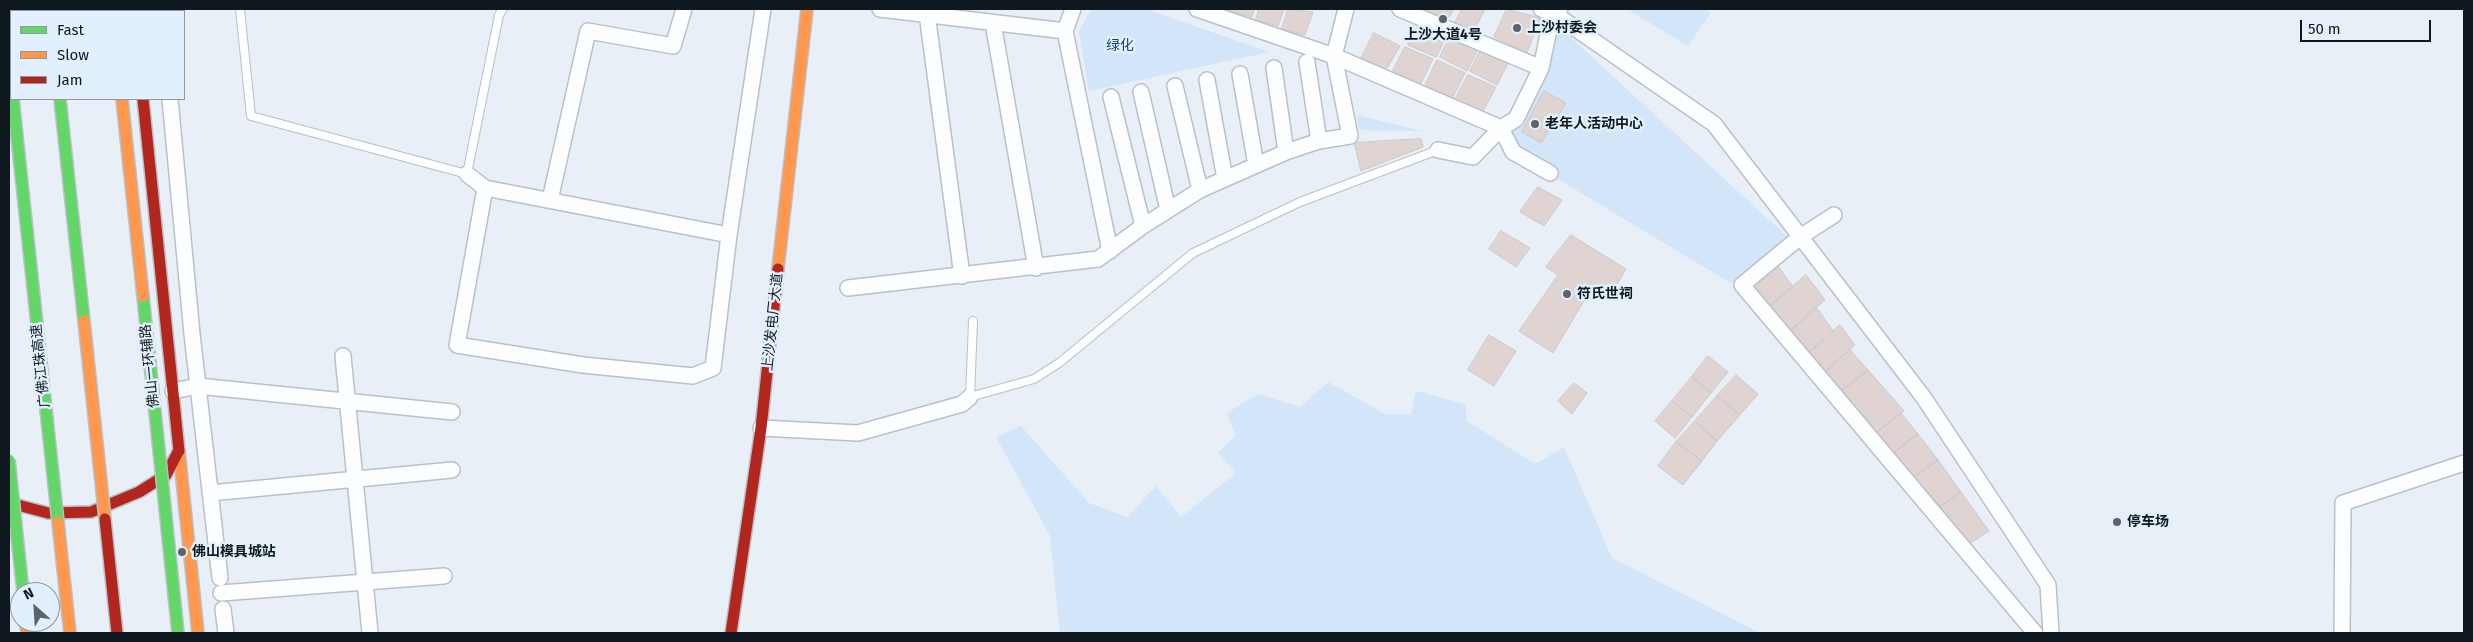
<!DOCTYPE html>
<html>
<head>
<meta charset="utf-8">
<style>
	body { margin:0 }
	#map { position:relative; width:2473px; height:642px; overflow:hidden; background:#e8eff6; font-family:"Fira Sans",sans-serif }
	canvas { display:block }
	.frame { position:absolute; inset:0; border:10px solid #10181f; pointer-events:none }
	.legend { position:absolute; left:10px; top:10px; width:175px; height:90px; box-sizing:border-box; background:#e2effc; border:1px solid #8e99a4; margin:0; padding:6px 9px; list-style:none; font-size:15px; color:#10181f }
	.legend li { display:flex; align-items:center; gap:10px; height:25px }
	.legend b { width:25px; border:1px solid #8e99a4 }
	.north { position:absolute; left:10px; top:582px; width:50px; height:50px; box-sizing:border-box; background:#e2effc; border:1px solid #8e99a4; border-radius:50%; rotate:334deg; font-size:14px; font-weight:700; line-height:20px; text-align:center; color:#10181f }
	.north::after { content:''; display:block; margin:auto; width:18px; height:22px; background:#5c636a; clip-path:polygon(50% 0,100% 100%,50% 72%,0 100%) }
	.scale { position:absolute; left:2300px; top:20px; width:131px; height:22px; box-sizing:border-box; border:2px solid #10181f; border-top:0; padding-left:6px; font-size:15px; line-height:18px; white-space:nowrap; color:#10181f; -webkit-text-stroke:4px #e2effc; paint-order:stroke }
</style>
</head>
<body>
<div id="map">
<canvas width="2473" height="642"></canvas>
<div class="frame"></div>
<ul class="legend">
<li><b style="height:6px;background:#63d668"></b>Fast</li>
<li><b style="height:6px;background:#ff974d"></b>Slow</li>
<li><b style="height:6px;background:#b3261e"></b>Jam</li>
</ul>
<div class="north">N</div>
<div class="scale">50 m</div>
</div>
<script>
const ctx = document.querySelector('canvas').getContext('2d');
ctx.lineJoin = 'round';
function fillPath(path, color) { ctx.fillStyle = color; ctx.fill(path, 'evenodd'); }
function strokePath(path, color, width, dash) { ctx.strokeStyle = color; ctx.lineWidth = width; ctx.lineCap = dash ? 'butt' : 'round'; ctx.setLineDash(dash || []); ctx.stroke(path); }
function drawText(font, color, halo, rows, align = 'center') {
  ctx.font = font + ' "Fira Sans","Noto Sans SC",sans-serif'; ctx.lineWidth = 5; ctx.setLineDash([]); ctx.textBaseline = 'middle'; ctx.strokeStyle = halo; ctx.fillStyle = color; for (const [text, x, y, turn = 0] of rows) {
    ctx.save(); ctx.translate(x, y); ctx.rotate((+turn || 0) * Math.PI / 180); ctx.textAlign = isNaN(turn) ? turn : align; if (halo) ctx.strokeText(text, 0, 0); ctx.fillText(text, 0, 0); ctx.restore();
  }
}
const green = new Path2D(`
	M 1091,9 L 1146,9 L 1269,52 L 1089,91 L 1079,32 Z
	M 1627,9 L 1705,9 L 1711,13 L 1688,46 Z
	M 1555,23 L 1793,242 L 1742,285 L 1729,282 L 1513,152 L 1501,128 L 1516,119 Z
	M 1357,115 L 1422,131 L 1359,130 Z
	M 1328,382 L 1385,414 L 1411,414 L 1416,391 L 1465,404 L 1467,421 L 1535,464 L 1564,447 L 1612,558 L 1760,633 L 1060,633 L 1050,536 L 996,437 L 1021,426 L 1089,503 L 1127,517 L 1156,486 L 1181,517 L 1236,473 L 1218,453 L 1236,435 L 1227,413 L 1258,394 L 1300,407 Z`);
const building = new Path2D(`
	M 1230,9 L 1254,9 L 1252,17 L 1229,11 Z
	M 1259,9 L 1284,9 L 1278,26 L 1256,20 Z
	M 1288,9 L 1313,12 L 1305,35 L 1282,29 Z
	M 1430,9 L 1454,9 L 1446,23 L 1427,14 Z
	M 1462,9 L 1485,9 L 1473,33 L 1454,25 Z
	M 1507,9 L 1540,18 L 1527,53 L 1494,37 Z
	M 1421,20 L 1449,32 L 1436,57 L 1408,45 Z
	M 1374,33 L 1400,46 L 1386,70 L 1361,59 Z
	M 1452,33 L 1480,45 L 1467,71 L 1440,57 Z
	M 1405,47 L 1433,59 L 1420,85 L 1393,71 Z
	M 1482,47 L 1510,59 L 1497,85 L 1470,71 Z
	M 1437,60 L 1465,73 L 1452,99 L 1425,86 Z
	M 1468,75 L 1496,87 L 1482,113 L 1455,100 Z
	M 1544,91 L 1566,103 L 1541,143 L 1522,132 Z
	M 1421,139 L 1423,147 L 1361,171 L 1354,143 Z
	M 1538,187 L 1562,200 L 1544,226 L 1520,212 Z
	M 1501,231 L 1530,248 L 1516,267 L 1489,249 Z
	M 1571,235 L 1626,269 L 1608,301 L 1592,287 L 1553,353 L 1519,331 L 1558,275 L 1546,267 Z
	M 1773,259 L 1793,287 L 1764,311 L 1742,285 Z
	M 1806,275 L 1825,300 L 1785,336 L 1764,311 Z
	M 1816,307 L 1834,332 L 1803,358 L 1785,336 Z
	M 1840,325 L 1855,345 L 1819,377 L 1803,358 Z
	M 1489,335 L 1516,351 L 1494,386 L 1468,370 Z
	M 1850,350 L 1868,370 L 1835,396 L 1819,377 Z
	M 1708,356 L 1728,372 L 1711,393 L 1692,377 Z
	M 1868,370 L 1904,411 L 1870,438 L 1835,396 Z
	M 1736,375 L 1758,394 L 1740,415 L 1717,396 Z
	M 1692,377 L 1711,393 L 1692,417 L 1672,401 Z
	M 1574,383 L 1587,393 L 1572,414 L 1558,401 Z
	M 1717,396 L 1740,415 L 1717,441 L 1695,421 Z
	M 1672,401 L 1692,417 L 1675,438 L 1655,421 Z
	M 1901,413 L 1918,434 L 1887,458 L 1870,438 Z
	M 1695,421 L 1717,441 L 1702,461 L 1676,442 Z
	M 1918,434 L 1938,460 L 1908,482 L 1887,458 Z
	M 1676,442 L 1702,461 L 1683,485 L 1658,466 Z
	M 1938,460 L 1961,492 L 1933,512 L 1908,482 Z
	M 1961,492 L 1989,531 L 1963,548 L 1933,512 Z`);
const lane = new Path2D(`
	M 240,9 L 251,116 L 467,174 L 499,15 L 503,9
	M 973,321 L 970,397 L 1034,379 L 1059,363 L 1193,253 L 1300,202 L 1438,150`);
const street = new Path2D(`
	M 162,9 L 163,11
	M 880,9 L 1065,31 L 1073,9
	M 1197,9 L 1334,56 L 1501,128 L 1513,152 L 1550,173
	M 1400,9 L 1541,68
	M 1541,9 L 1556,15 L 1714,124 L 1924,398 L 2048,585 L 2051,633
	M 927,14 L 962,276
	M 993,23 L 1036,268
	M 1065,31 L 1110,251
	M 1307,62 L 1319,141
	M 1274,68 L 1286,152
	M 1240,74 L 1256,165
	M 1207,80 L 1225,179
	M 1175,86 L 1200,190
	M 1141,92 L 1168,210
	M 1111,97 L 1143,226
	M 170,99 L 192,334 L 220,578
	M 1438,150 L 1473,157 L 1501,128 L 1516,119 L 1541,68 L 1551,20 L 1560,9
	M 467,174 L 485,188 L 729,235 L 763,9
	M 485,188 L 457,345 L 583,365 L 693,376 L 713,368 L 729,235
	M 550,200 L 588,31 L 673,46 L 684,9
	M 1834,215 L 1800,237 L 1742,285 L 2035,633
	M 848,288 L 1098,259 L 1143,226 L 1200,190 L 1286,152 L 1319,141 L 1350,136 L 1334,56 L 1346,9
	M 343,356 L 370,633
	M 173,391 L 198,386 L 452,412
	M 761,428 L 858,433 L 962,404 L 970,397
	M 210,493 L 452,470
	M 221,593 L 444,576
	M 223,609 L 226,633
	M 2342,633 L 2343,503 L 2464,463`);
const fast = new Path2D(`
	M 133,9 L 134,11`);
const slow = new Path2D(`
	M 778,269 L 807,9
	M 179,451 L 198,633
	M 26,622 L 27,633`);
const jam = new Path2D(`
	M 51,9 L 51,11
	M 112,9 L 112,11
	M 9,66 L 11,85
	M 143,99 L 179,451
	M 9,500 L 10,503 L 48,513 L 91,512 L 139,492 L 166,475 L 179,450
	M 731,633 L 761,428 L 778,269`);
const fastBridge = new Path2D(`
	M 13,99 L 58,522
	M 60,99 L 84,321
	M 143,296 L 178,633
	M 9,460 L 23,592`);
const slowBridge = new Path2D(`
	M 122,99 L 143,296
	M 84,321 L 105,519
	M 58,522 L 70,633`);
const jamBridge = new Path2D(`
	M 105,519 L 117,633`);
const markers = [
	[1443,19,5,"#5c636a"],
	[1517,28,5,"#5c636a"],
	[1535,124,5,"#5c636a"],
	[1567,294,5,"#5c636a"],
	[2117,522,5,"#5c636a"],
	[182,552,5,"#5c636a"]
];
const poiNames = [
	["上沙村委会",1527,28],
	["上沙大道4号",1443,35,"center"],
	["老年人活动中心",1545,124],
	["符氏世祠",1577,294],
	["停车场",2127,522],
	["佛山模具城站",192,552]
];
const parkNames = [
	["绿化",1120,46]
];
const streetNames = [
	["上沙发电厂大道",773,322,-84],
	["广佛江珠高速",41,366,-96],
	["佛山一环辅路",150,366,-96]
];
fillPath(green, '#d2e5f9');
fillPath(building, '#e0d4d3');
strokePath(building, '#cbc8ca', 1);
strokePath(lane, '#b9c0c7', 10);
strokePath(street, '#b9c0c7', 18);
strokePath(fast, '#b9c0c7', 14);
strokePath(slow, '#b9c0c7', 14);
strokePath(jam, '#b9c0c7', 14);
strokePath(lane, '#fcfdfe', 8);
strokePath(street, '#fcfdfe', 15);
strokePath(fast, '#63d668', 11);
strokePath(slow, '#ff974d', 11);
strokePath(jam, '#b3261e', 11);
strokePath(fastBridge, '#b9c0c7', 14, []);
strokePath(slowBridge, '#b9c0c7', 14, []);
strokePath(jamBridge, '#b9c0c7', 14, []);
strokePath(fastBridge, '#63d668', 11);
strokePath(slowBridge, '#ff974d', 11);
strokePath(jamBridge, '#b3261e', 11);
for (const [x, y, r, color] of markers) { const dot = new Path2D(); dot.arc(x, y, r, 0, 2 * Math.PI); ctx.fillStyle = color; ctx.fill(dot); strokePath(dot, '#e2effc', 2); }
drawText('bold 14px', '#10181f', '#e2effc', poiNames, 'left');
drawText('14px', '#154470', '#e2effc', parkNames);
drawText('14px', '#10181f', '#e2effc', streetNames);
</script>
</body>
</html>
